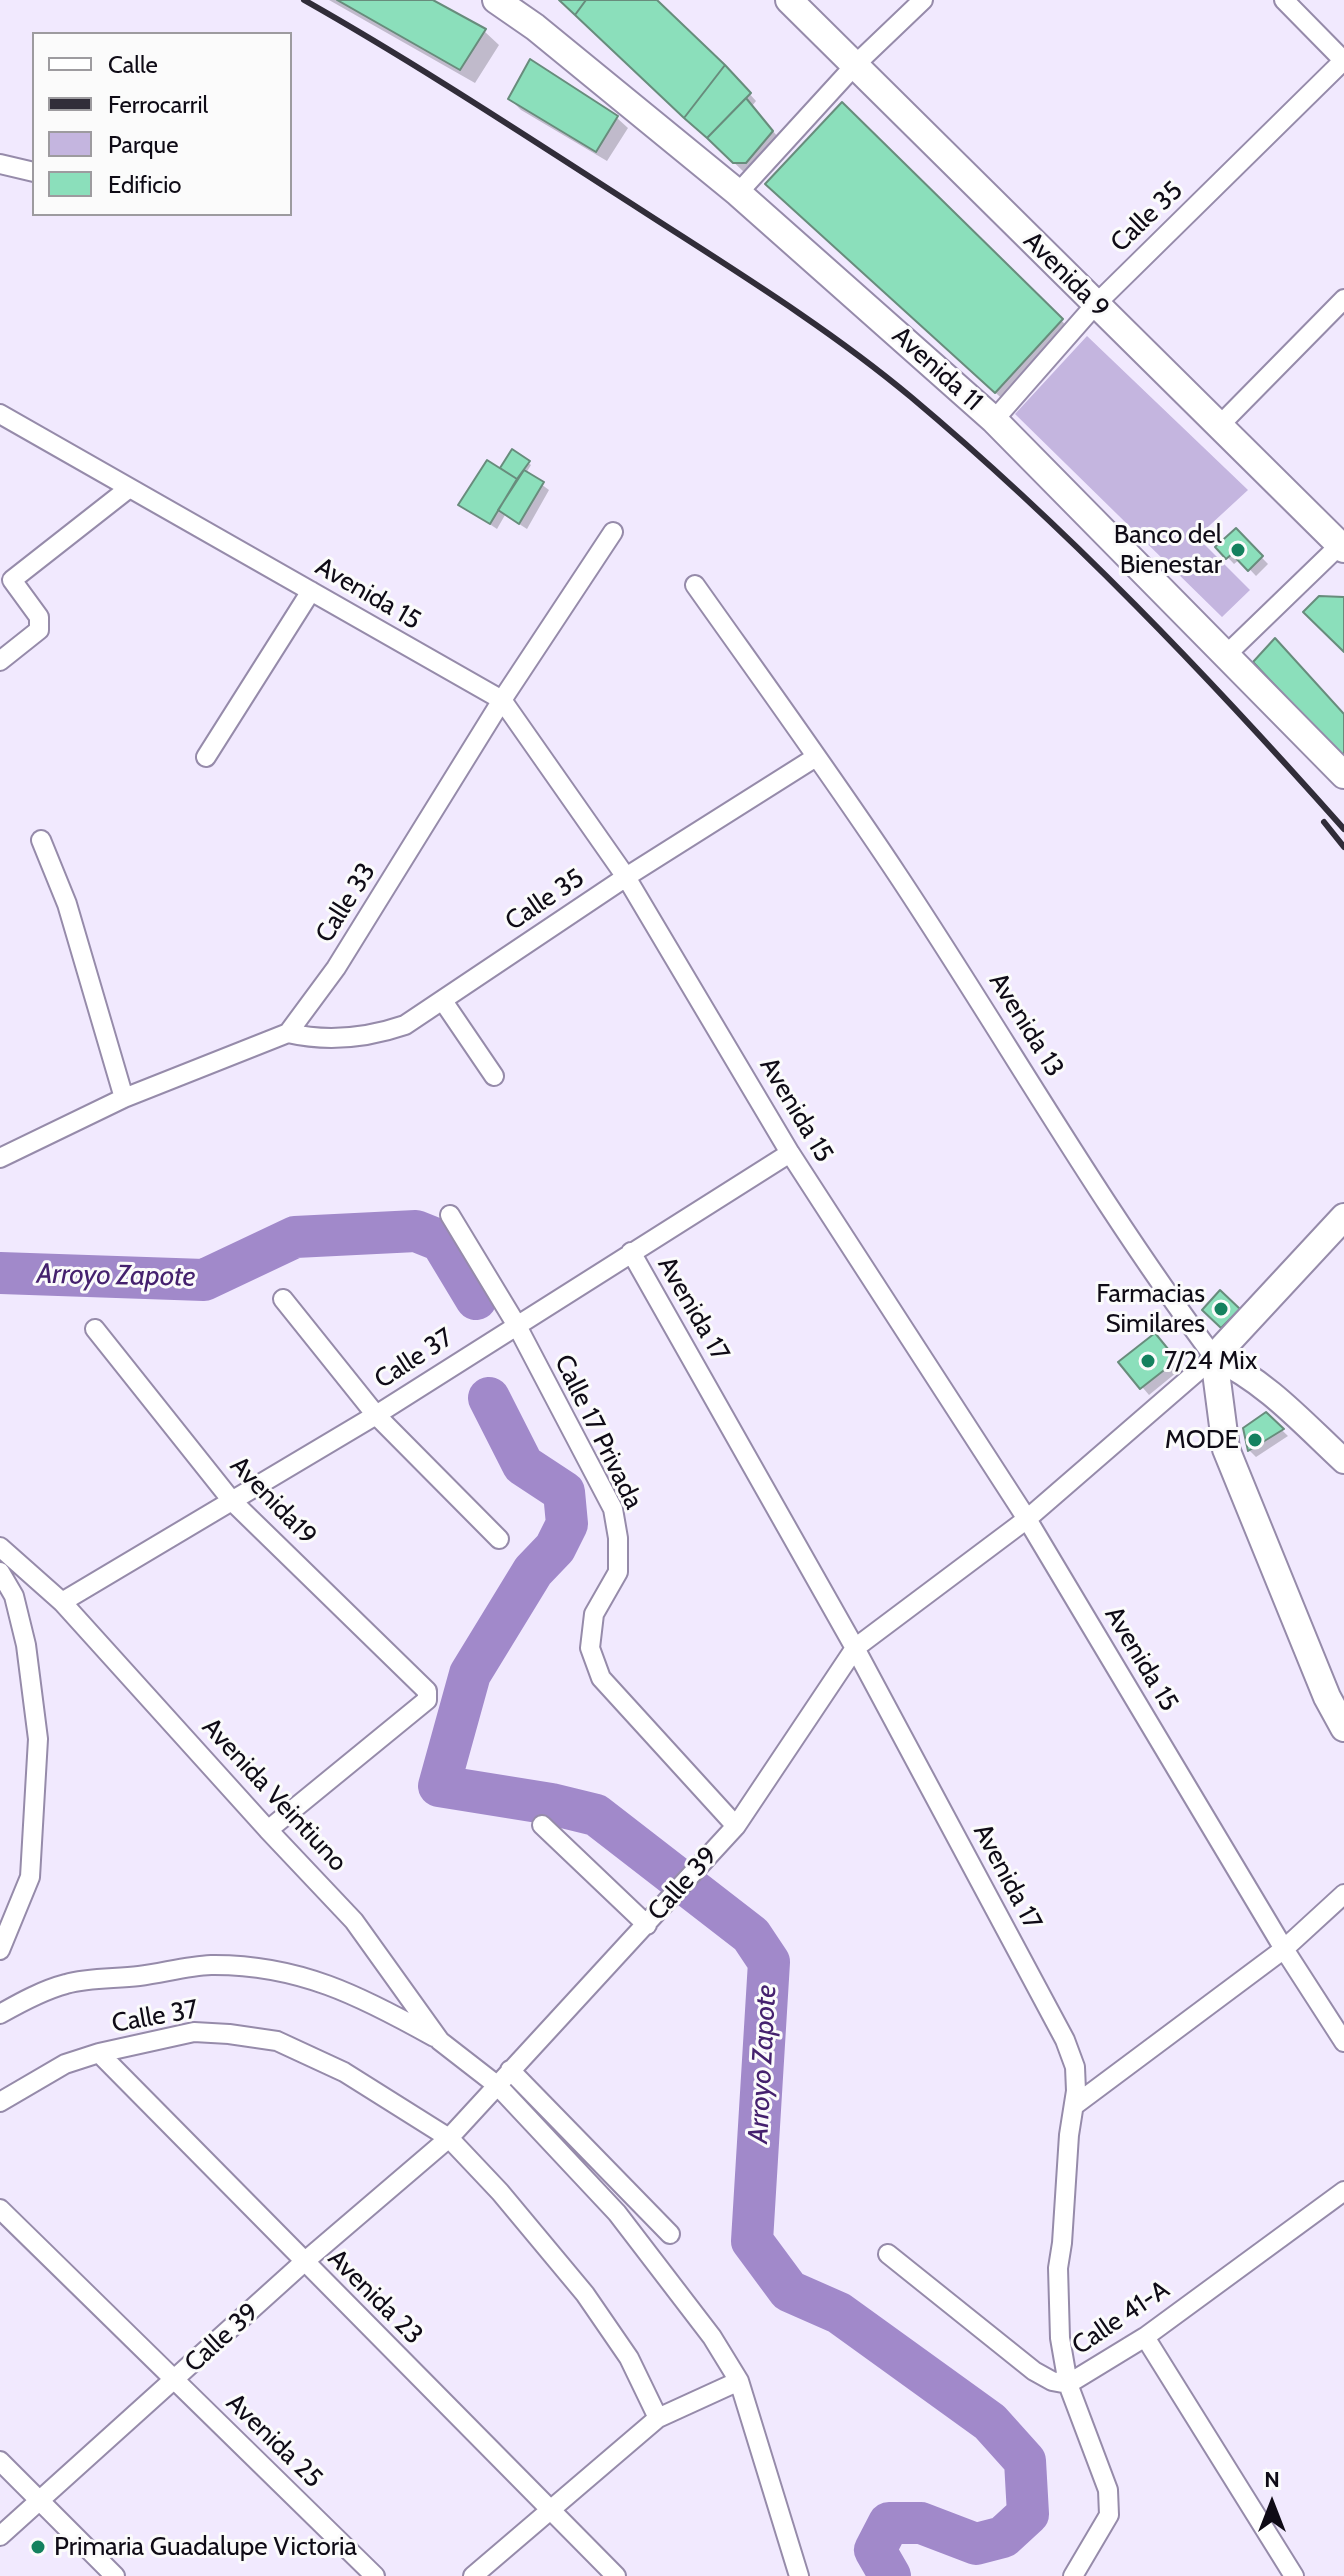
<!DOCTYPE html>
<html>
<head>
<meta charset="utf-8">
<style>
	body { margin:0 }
	#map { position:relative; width:1344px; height:2576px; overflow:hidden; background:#f1e9fe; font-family:Cabin,sans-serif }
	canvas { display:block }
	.legend { position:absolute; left:32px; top:32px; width:260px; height:184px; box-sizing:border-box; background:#fbfbfb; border:2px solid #9d9b9f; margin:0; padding:10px 14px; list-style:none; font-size:24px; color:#0f0b16 }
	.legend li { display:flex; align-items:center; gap:16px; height:40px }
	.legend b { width:40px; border:2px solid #9d9b9f }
	.north { position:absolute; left:1232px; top:2464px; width:80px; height:80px; -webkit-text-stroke:6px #fbfbfb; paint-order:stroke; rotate:0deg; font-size:22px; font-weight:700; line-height:32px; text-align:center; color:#0f0b16 }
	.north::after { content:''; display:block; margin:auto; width:28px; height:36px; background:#0f0b16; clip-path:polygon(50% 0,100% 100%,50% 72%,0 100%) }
</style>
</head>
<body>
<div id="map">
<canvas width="1344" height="2576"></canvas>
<ul class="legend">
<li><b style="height:10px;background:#fff"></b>Calle</li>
<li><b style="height:10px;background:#312d39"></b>Ferrocarril</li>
<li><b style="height:22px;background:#c4b5df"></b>Parque</li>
<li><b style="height:22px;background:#8bdfbb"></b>Edificio</li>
</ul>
<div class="north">N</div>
</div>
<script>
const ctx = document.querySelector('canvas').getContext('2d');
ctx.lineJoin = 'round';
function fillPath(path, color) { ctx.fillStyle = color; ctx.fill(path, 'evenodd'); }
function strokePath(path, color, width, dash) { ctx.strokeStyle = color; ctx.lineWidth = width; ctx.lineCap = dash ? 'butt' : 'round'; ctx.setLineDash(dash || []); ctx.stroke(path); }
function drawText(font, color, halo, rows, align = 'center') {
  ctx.font = font + ' Cabin,sans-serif'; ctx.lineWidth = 6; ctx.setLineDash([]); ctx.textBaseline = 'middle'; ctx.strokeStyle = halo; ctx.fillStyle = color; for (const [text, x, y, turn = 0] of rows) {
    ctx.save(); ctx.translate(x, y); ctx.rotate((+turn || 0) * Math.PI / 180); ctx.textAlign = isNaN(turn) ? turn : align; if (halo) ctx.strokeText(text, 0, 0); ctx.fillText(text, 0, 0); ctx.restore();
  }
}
const green = new Path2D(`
	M 1087,336 L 1248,490 L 1197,537 L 1250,590 L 1222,617 L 1015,414 Z`);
const shadow = new Path2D(`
	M 329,0 L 429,0 L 484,31 L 499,45 L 475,83 Z
	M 562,0 L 654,0 L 738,81 L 756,101 L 752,106 L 783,143 L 745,173 Z
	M 530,61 L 617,118 L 628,128 L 607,161 L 521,110 L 510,99 Z
	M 842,105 L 1076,335 L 1010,406 L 783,198 Z
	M 513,452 L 531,465 L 526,473 L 549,490 L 527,529 L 505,515 L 497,529 L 461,505 L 500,471 Z
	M 1236,531 L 1268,564 L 1256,576 L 1240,559 L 1234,564 L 1218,547 Z
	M 1162,1342 L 1182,1368 L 1149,1395 L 1121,1362 Z
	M 1266,1415 L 1288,1436 L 1256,1457 L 1249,1450 Z`);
const river = new Path2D(`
	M 0,1273 L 204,1280 L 295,1237 L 416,1231 L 441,1241 L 476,1299
	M 489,1398 L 523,1465 L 564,1492 L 567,1524 L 555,1548 L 533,1571 L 470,1674 L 439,1786 L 551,1804 L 596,1815 L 751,1935 L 769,1962 L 752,2241 L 789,2291 L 839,2313 L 990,2422 L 1025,2461 L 1028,2514 L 1003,2537 L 976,2544 L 921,2523 L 889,2523 L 875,2550 L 890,2576`);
const building = new Path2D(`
	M 337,0 L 433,0 L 486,29 L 460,70 Z
	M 559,0 L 586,0 L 575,15 Z
	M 586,0 L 657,0 L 725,65 L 684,118 L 575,15 Z
	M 530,59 L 618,116 L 596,152 L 508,99 Z
	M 725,65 L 751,93 L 707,138 L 684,118 Z
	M 746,98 L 773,131 L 746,163 L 733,163 L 707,138 Z
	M 842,102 L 1063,319 L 995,393 L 765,184 Z
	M 512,449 L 530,461 L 517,479 L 500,468 Z
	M 487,460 L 517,479 L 490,524 L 458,505 Z
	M 524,470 L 544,482 L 519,524 L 498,510 Z
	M 1236,528 L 1263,556 L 1248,571 L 1232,554 L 1226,559 L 1215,547 Z
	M 1319,596 L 1344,597 L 1344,652 L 1303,612 Z
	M 1275,638 L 1344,714 L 1344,759 L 1253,662 Z
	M 1220,1290 L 1240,1309 L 1221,1328 L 1202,1310 Z
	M 1155,1333 L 1177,1360 L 1140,1389 L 1118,1362 Z
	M 1266,1412 L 1284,1429 L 1248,1451 L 1243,1428 Z`);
const minor = new Path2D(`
	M 1284,0 L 1344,61
	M 0,164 L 34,172
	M 738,193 L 856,64 L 923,0
	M 0,414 L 502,700 L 626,877 L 790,1153 L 1027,1519 L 1284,1949 L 1344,2042
	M 994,420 L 1095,305 L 1344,60
	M 1218,427 L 1344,299
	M 1227,654 L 1344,541
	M 0,661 L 39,630 L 39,617 L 12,580 L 128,489
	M 206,757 L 311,591
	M 41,840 L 67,904 L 124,1098
	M 443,1001 L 494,1076
	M 288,1033 C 327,1042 367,1038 405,1025 L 626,877 L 816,757
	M 0,1158 L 124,1098 L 288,1033 L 336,968 L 502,700 L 613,532
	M 450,1215 L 516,1324 L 613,1509 L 618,1538 L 618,1572 L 594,1614 L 590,1648 L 601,1678 L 736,1826
	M 631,1252 L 855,1648 L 1065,2040 L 1075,2067 L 1076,2091 L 1069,2135 L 1062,2243 L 1058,2268 L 1060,2338 L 1068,2384 L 1108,2490 L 1109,2515 L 1073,2576
	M 283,1299 L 376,1415 L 499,1539
	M 95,1329 L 232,1501 L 427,1691 L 427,1700 L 268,1830
	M 0,1547 L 62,1602 L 268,1830 L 354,1921 L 440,2041 L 498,2086 L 617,2213 L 712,2337 L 739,2381 L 799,2576
	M 0,1572 L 14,1596 L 26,1645 L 38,1739 L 30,1877 L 0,1950
	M 62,1602 L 376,1415 L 790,1153
	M 542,1825 L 647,1925
	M 0,2014 C 21,2002 43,1990 66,1984 C 89,1977 116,1979 139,1976 C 163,1973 187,1966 211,1965 C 298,1964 361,1996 434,2037
	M 99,2053 L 616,2576
	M 510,2070 L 670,2234
	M 0,2102 L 65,2064 L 99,2053 L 194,2032 L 229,2034 L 277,2041 L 344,2072 L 449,2138 L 500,2192 L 585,2294 L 629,2358 L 658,2418
	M 1075,2105 L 1284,1949 L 1344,1894
	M 0,2209 L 375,2576
	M 888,2254 L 1034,2371 L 1052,2381 L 1068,2384 L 1145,2337 L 1344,2191
	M 1145,2337 L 1294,2576
	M 0,2461 L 115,2576
	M 0,2536 L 304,2262 L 449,2138 L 736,1826 L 855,1648 L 1027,1519 L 1214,1357 C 1098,1202 1004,1035 897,874 C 832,776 763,681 695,585
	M 473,2576 L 658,2418 L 739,2381`);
const tertiary = new Path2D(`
	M 1214,1357 C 1267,1382 1302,1422 1344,1461`);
const secondary = new Path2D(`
	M 496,0 L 535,27 L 738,193 L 994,420 L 1344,775
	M 789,0 L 1344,549
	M 1344,1217 L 1214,1357 L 1226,1449 L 1327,1697 L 1344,1728`);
const rail = new Path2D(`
	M 304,0 C 417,64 526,136 635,206 C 729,267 826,326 911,397 C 1067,528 1209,677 1344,829
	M 1324,822 L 1344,847`);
const markers = [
	[1238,550,8,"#14815e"],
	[1221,1309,8,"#14815e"],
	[1148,1361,8,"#14815e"],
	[1255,1440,8,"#14815e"],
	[38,2547,8,"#14815e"]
];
const streetNames = [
	["Calle 35",1147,217,-44],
	["Avenida 9",1066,275,45],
	["Avenida 11",937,369,42],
	["Avenida 15",368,594,30],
	["Calle 35",545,900,-34],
	["Calle 33",346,903,-58],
	["Avenida 13",1026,1025,58],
	["Avenida 15",796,1110,59],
	["Avenida 17",693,1309,60],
	["Calle 37",414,1359,-33],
	["Calle 17 Privada",598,1432,64],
	["Avenida19",273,1501,46],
	["Avenida 15",1141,1659,59],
	["Avenida Veintiuno",274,1795,47],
	["Avenida 17",1007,1877,62],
	["Calle 39",683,1884,-48],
	["Calle 37",155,2017,-10],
	["Avenida 23",375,2297,45],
	["Calle 41-A",1121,2318,-34],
	["Calle 39",222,2338,-42],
	["Avenida 25",274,2441,44]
];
const poiNames = [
	["Banco del",1222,535],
	["Bienestar",1222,565],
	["Farmacias",1205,1294],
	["Similares",1205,1324],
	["7/24 Mix",1164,1361,"left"],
	["MODE",1239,1440],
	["Primaria Guadalupe Victoria",54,2547,"left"]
];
const waterNames = [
	["Arroyo Zapote",116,1276,1],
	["Arroyo Zapote",763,2064,-87]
];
fillPath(green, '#c4b5df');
fillPath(shadow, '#0003');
strokePath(river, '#a189ca', 42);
fillPath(building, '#8bdfbb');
strokePath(building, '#688c7c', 2);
strokePath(minor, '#968baa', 22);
strokePath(tertiary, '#968baa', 28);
strokePath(secondary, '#968baa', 30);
strokePath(minor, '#fff', 18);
strokePath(tertiary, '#fff', 24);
strokePath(secondary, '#fff', 26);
strokePath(rail, '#312d39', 6);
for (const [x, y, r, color] of markers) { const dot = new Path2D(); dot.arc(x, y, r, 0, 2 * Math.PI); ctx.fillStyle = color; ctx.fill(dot); strokePath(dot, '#fbfbfb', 3); }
drawText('26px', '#0f0b16', '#fbfbfb', streetNames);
drawText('26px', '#0f0b16', '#fbfbfb', poiNames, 'right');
drawText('italic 28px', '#45216e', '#fbfbfb', waterNames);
</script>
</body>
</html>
